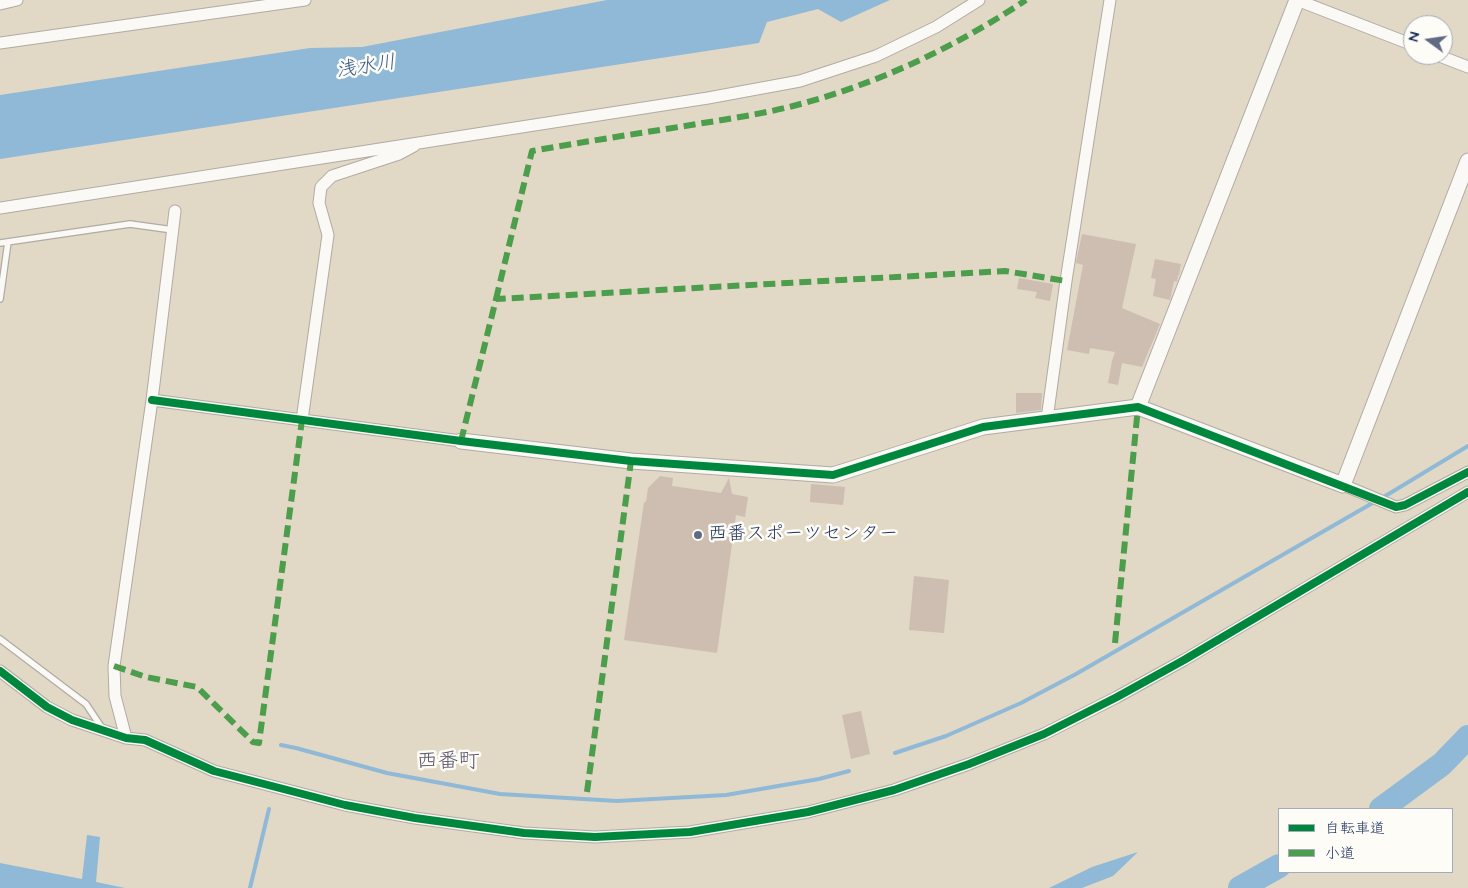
<!DOCTYPE html>
<html>
<head>
<meta charset="utf-8">
<style>
	body { margin:0 }
	#map { position:relative; width:1468px; height:888px; overflow:hidden; background:#e1d8c5; font-family:"Architects Daughter","Klee One",sans-serif }
	canvas { display:block }
	.legend { position:absolute; left:1278px; top:808px; width:175px; height:65px; box-sizing:border-box; background:#fdfcf7; border:1px solid #a3aaba; margin:0; padding:6px 9px; list-style:none; font-size:15px; color:#1b2f5e }
	.legend li { display:flex; align-items:center; gap:10px; height:25px }
	.legend b { width:25px; border:1px solid #a3aaba }
	.north { position:absolute; left:1403px; top:15px; width:50px; height:50px; box-sizing:border-box; background:#fdfcf7; border:1px solid #a3aaba; border-radius:50%; rotate:284deg; font-size:14px; font-weight:700; line-height:20px; text-align:center; color:#1b2f5e }
	.north::after { content:''; display:block; margin:auto; width:18px; height:22px; background:#606a82; clip-path:polygon(50% 0,100% 100%,50% 72%,0 100%) }
</style>
</head>
<body>
<div id="map">
<canvas width="1468" height="888"></canvas>
<ul class="legend">
<li><b style="height:6px;background:#00873e"></b>自転車道</li>
<li><b style="height:6px;background:#4c9d4c"></b>小道</li>
</ul>
<div class="north">N</div>
</div>
<script>
const ctx = document.querySelector('canvas').getContext('2d');
ctx.lineJoin = 'round';
function fillPath(path, color) { ctx.fillStyle = color; ctx.fill(path, 'evenodd'); }
function strokePath(path, color, width, dash) { ctx.strokeStyle = color; ctx.lineWidth = width; ctx.lineCap = dash ? 'butt' : 'round'; ctx.setLineDash(dash || []); ctx.stroke(path); }
function drawText(font, color, halo, rows, align = 'center') {
  ctx.font = font + ' "Architects Daughter","Klee One",sans-serif'; ctx.lineWidth = 5; ctx.setLineDash([]); ctx.textBaseline = 'middle'; ctx.strokeStyle = halo; ctx.fillStyle = color; for (const [text, x, y, turn = 0] of rows) {
    ctx.save(); ctx.translate(x, y); ctx.rotate((+turn || 0) * Math.PI / 180); ctx.textAlign = isNaN(turn) ? turn : align; if (halo) ctx.strokeText(text, 0, 0); ctx.fillText(text, 0, 0); ctx.restore();
  }
}
const water = new Path2D(`
	M 607,0 L 890,0 L 841,22 L 818,9 L 767,22 L 759,43 L 0,159 L 0,95 L 310,48 L 362,47 Z
	M 87,835 L 100,837 L 96,882 L 125,888 L 0,888 L 0,863 L 82,879 Z
	M 1138,852 L 1113,876 L 1082,888 L 1049,888 L 1092,867 Z`);
const stream = new Path2D(`
	M 1382,498 L 1468,446
	M 281,745 L 296,748 L 387,773 L 500,794 L 617,801 L 726,795 L 819,779 L 849,771
	M 895,753 L 946,736 L 1021,703 L 1076,674 L 1376,501
	M 250,888 L 269,809`);
const river = new Path2D(`
	M 1381,809 L 1442,764 L 1468,737
	M 1240,888 L 1279,866`);
const building = new Path2D(`
	M 1082,234 L 1136,244 L 1122,308 L 1160,324 L 1142,367 L 1122,363 L 1118,385 L 1108,383 L 1112,361 L 1115,352 L 1090,348 L 1089,354 L 1067,350 L 1083,265 L 1076,263 Z
	M 1155,259 L 1181,264 L 1179,275 L 1178,275 L 1177,282 L 1174,281 L 1170,300 L 1153,296 L 1156,279 L 1151,278 Z
	M 1019,278 L 1053,284 L 1050,301 L 1035,298 L 1037,292 L 1017,289 Z
	M 1016,393 L 1042,393 L 1041,410 L 1016,413 Z
	M 660,476 L 673,478 L 672,486 L 721,493 L 729,478 L 732,494 L 748,497 L 745,517 L 736,515 L 717,653 L 624,640 L 644,502 L 646,502 L 648,488 Z
	M 811,484 L 845,487 L 843,505 L 810,502 Z
	M 914,576 L 949,580 L 944,633 L 909,630 Z
	M 861,711 L 870,754 L 851,759 L 842,715 Z`);
const service = new Path2D(`
	M 0,243 L 130,224 L 173,230
	M 0,299 L 8,242
	M 0,639 L 86,704 L 102,728`);
const minor = new Path2D(`
	M 1297,0 L 1413,45
	M 0,4 L 17,0
	M 0,43 L 305,0
	M 1437,55 L 1468,67
	M 0,208 L 708,98 L 800,81 L 876,56 L 936,27 L 979,0
	M 152,400 L 461,441
	M 1047,419 L 1066,281 L 1110,0
	M 302,420 L 328,235 L 319,203 L 321,187 L 332,176 L 399,154 L 414,146
	M 1343,485 L 1396,507 L 1405,505 L 1468,472
	M 0,671 L 47,707 L 72,720 L 126,738 L 145,740 L 214,771 L 345,805 L 415,818 L 524,833 L 595,837 L 690,832 L 808,812 L 894,790 L 969,764 L 1044,734 L 1117,697 L 1184,660 L 1468,492
	M 126,738 L 115,696 L 114,666 L 152,400 L 175,211`);
const tertiary = new Path2D(`
	M 1138,407 L 1297,0
	M 461,441 L 631,461 L 833,475 L 983,427 L 1138,407 L 1343,485 L 1468,161`);
const quiet = new Path2D(`
	M 496,299 L 532,151 C 583,142 634,134 685,126 C 721,120 758,115 793,106 C 875,85 956,47 1026,0
	M 461,441 L 496,299 L 1005,271 L 1066,281
	M 1115,643 L 1138,407
	M 114,666 L 146,677 L 197,687 L 253,742 L 259,743 L 302,420
	M 587,792 L 631,461`);
const cycleway = new Path2D(`
	M 152,400 L 461,441 L 631,461 L 833,475 L 983,427 L 1138,407 L 1396,507 L 1405,505 L 1468,472
	M 0,671 L 47,707 L 72,720 L 126,738 L 145,740 L 214,771 L 345,805 L 415,818 L 524,833 L 595,837 L 690,832 L 808,812 L 894,790 L 969,764 L 1044,734 L 1117,697 L 1184,660 L 1468,492`);
const markers = [
	[698,535,5,"#606a82"]
];
const poiNames = [
	["西番スポーツセンター",708,535]
];
const waterNames = [
	["浅水川",366,68,-9]
];
const quarterNames = [
	["西番町",448,763]
];
fillPath(water, '#8fb9d7');
strokePath(stream, '#8fb9d7', 4);
strokePath(river, '#8fb9d7', 24);
fillPath(building, '#cdbeb1');
strokePath(service, '#b0aba4', 8);
strokePath(minor, '#b0aba4', 13);
strokePath(tertiary, '#b0aba4', 17);
strokePath(service, '#faf9f6', 5.5);
strokePath(minor, '#faf9f6', 11);
strokePath(tertiary, '#faf9f6', 15);
strokePath(quiet, '#4c9d4c', 6, [12, 6]);
strokePath(cycleway, '#00873e', 8);
for (const [x, y, r, color] of markers) { const dot = new Path2D(); dot.arc(x, y, r, 0, 2 * Math.PI); ctx.fillStyle = color; ctx.fill(dot); strokePath(dot, '#fdfcf7', 2); }
drawText('19px', '#1b2f5e', '#fdfcf7', poiNames, 'left');
drawText('italic 20px', '#375b8b', '#fdfcf7', waterNames);
drawText('21px', '#5c576c', '#fdfcf7', quarterNames);
</script>
</body>
</html>
